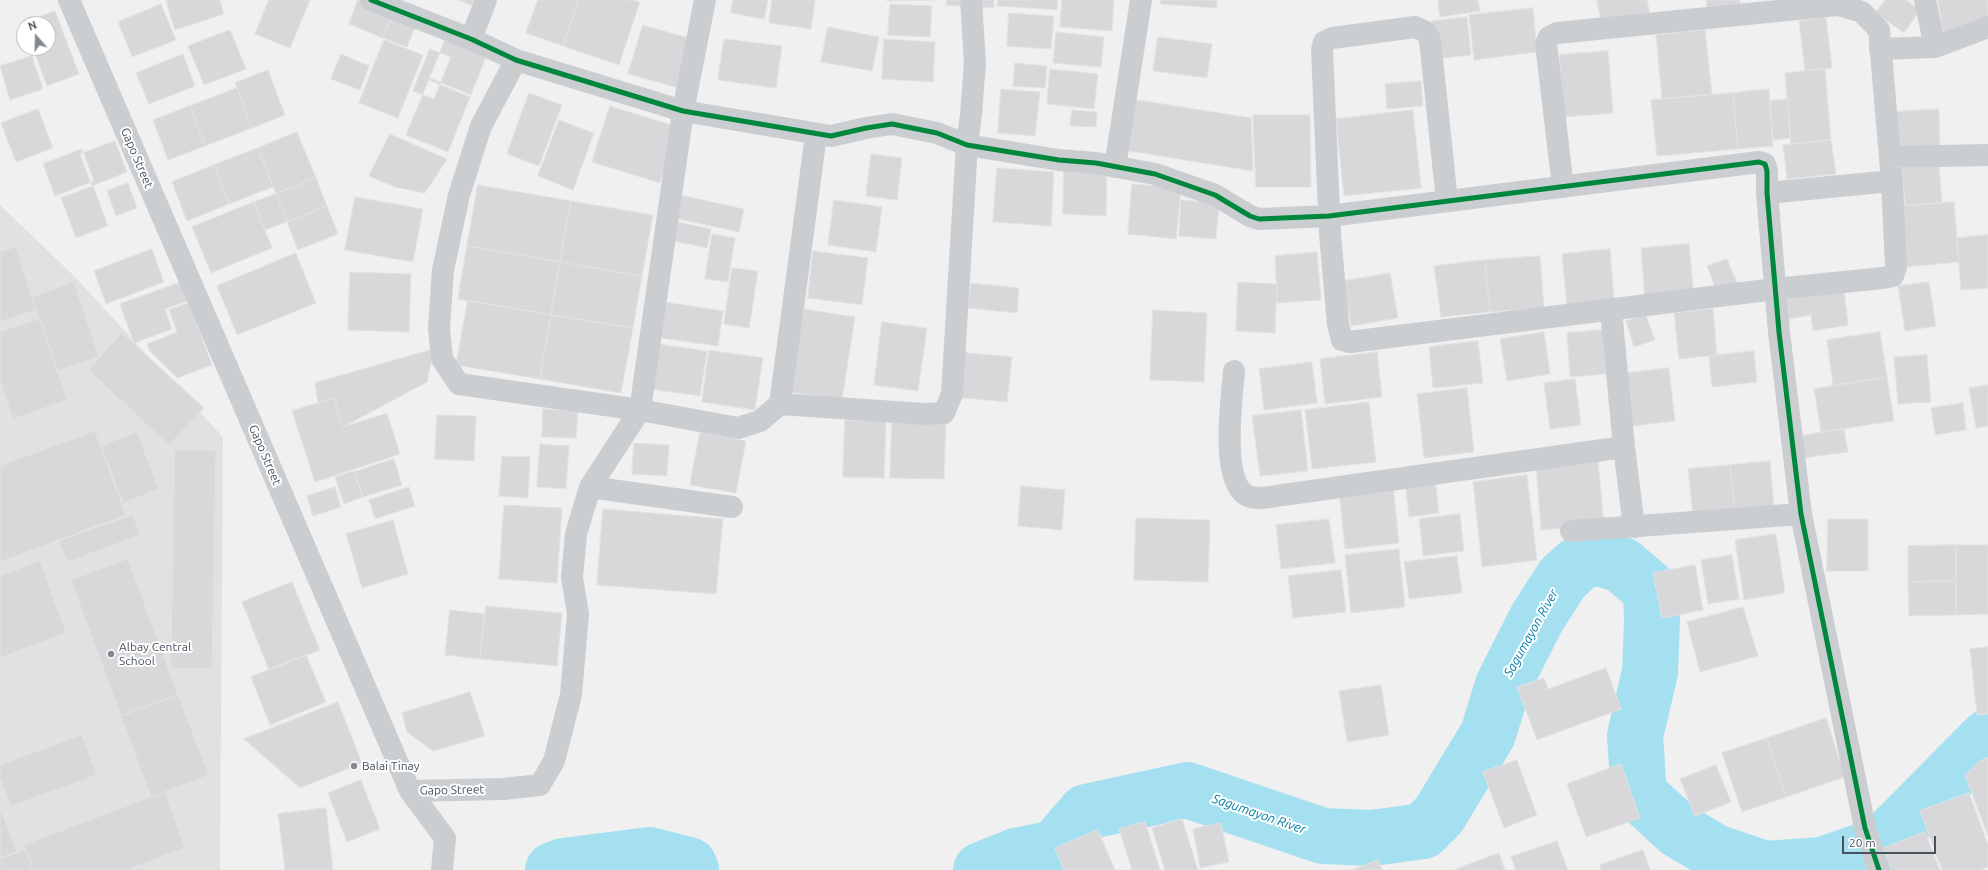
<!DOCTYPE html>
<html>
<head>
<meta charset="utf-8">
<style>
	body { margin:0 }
	#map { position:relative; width:1988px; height:870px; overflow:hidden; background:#f1f0f0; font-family:Ubuntu,sans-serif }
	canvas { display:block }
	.north { position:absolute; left:16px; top:16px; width:40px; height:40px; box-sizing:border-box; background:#fff; border:1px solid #b5babf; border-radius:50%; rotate:340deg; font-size:11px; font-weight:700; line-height:16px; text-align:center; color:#46525e }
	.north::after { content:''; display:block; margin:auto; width:14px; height:18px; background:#828991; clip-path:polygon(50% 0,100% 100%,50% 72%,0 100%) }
	.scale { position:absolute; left:1842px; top:836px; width:94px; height:18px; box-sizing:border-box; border:2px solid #46525e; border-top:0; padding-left:5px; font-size:12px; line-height:14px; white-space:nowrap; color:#46525e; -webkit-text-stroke:3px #fff; paint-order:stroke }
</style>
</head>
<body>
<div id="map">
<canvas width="1988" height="870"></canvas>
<div class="north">N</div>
<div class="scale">20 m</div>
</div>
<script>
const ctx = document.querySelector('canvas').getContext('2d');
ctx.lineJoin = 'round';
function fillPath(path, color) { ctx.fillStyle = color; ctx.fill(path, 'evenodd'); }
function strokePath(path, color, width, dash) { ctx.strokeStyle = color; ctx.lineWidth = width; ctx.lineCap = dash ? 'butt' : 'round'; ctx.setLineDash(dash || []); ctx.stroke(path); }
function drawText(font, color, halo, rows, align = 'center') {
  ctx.font = font + ' Ubuntu,sans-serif'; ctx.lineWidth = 4; ctx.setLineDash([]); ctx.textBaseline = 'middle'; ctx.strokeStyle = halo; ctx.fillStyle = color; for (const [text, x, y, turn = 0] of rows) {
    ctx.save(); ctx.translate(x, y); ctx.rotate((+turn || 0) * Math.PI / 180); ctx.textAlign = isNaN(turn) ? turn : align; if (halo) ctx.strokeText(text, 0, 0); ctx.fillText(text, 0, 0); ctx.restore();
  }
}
const education = new Path2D(`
	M 0,205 L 73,275 L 223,437 L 220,870 L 0,870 Z`);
const river = new Path2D(`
	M 553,870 L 563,866 L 650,855 L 689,865 L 691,870
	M 981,870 L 1016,856 L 1055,848 L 1086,812 L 1187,790 L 1323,836 L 1372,838 L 1423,831 L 1439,815 L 1488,734 L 1503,685 L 1537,618 L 1562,579 L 1577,565 L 1594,556 L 1622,565 L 1651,590 L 1652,621 L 1650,672 L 1635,736 L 1639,794 L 1678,830 L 1715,852 L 1765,869 L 1823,865 L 1882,844 L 1988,737`);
const building = new Path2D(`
	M 166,0 L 220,0 L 224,14 L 175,30 Z
	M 269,0 L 310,0 L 290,48 L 255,34 Z
	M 358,0 L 393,13 L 383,38 L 349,24 Z
	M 458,0 L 474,0 L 472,5 Z
	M 538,0 L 579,0 L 563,46 L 526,33 Z
	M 579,0 L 631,0 L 640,2 L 619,65 L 563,46 Z
	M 733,0 L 768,0 L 764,19 L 731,13 Z
	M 772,0 L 815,0 L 811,29 L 769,23 Z
	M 887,0 L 934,0 L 887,1 Z
	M 947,0 L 994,0 L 994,8 L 946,5 Z
	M 998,0 L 1058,0 L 1057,10 L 997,6 Z
	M 1062,0 L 1114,0 L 1112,31 L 1060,27 Z
	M 1161,0 L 1217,0 L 1216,8 L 1161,4 Z
	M 1438,0 L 1478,0 L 1480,11 L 1440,17 Z
	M 1597,0 L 1647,0 L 1650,14 L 1601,20 Z
	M 1706,0 L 1740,0 L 1740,5 L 1708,10 Z
	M 1885,0 L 1906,0 L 1920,10 L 1904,33 L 1876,13 Z
	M 1938,0 L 1988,0 L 1988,17 L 1944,34 Z
	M 161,4 L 176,40 L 132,57 L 118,22 Z
	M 890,4 L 932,6 L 930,37 L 888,35 Z
	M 1533,8 L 1537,52 L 1474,60 L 1469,15 Z
	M 55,11 L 79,74 L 47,86 L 33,48 L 48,48 L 48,24 L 24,24 L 24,23 Z
	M 393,13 L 417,22 L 407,47 L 383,38 Z
	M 1009,13 L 1054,16 L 1051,49 L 1007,46 Z
	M 1467,17 L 1471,55 L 1436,59 L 1432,21 Z
	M 1826,17 L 1832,68 L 1805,71 L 1799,21 Z
	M 643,25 L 692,39 L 679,88 L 628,74 Z
	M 828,27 L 879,37 L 872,71 L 821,62 Z
	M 230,30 L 246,69 L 204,85 L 188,46 Z
	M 1705,30 L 1712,94 L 1662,99 L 1656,35 Z
	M 1056,32 L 1104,37 L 1101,67 L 1053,63 Z
	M 447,35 L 488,52 L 470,97 L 429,80 Z
	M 1158,37 L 1212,44 L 1207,78 L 1153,71 Z
	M 724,39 L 782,46 L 776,88 L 718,80 Z
	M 884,39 L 935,42 L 933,82 L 882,79 Z
	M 384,40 L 423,55 L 398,118 L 359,103 Z
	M 430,49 L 451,57 L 434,99 L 413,91 Z
	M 1608,51 L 1613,113 L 1564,117 L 1559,55 Z
	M 183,54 L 195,86 L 149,104 L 136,73 Z
	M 341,54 L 369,66 L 360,90 L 331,79 Z
	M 32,56 L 43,89 L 10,100 L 0,66 Z
	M 1015,63 L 1047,66 L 1045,88 L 1013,86 Z
	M 1050,69 L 1098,74 L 1094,109 L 1047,104 Z
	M 1825,69 L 1831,140 L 1791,144 L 1785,73 Z
	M 268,70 L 285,115 L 252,128 L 235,83 Z
	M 430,78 L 471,95 L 448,152 L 406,135 Z
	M 1421,81 L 1423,106 L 1387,109 L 1385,84 Z
	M 237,88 L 252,128 L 205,146 L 190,106 Z
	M 1001,89 L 1040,92 L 1035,136 L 998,133 Z
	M 1769,89 L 1773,146 L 1738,149 L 1733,93 Z
	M 529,93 L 562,105 L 539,166 L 507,154 Z
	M 1733,93 L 1738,149 L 1657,156 L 1651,100 Z
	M 1132,99 L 1251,118 L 1253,171 L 1123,150 Z
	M 1787,99 L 1791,138 L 1773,140 L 1770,101 Z
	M 190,106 L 205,146 L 168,160 L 153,120 Z
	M 610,106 L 678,127 L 660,183 L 592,162 Z
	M 38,109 L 53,148 L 16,162 L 1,123 Z
	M 1939,109 L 1940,149 L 1895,152 L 1893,112 Z
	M 1072,110 L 1097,112 L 1096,127 L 1070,126 Z
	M 1413,110 L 1421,188 L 1344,196 L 1336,119 Z
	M 1253,115 L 1310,115 L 1311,187 L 1256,187 Z
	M 559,120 L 594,133 L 573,190 L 538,176 Z
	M 297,132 L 316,178 L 276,194 L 258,148 Z
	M 390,134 L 447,159 L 425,193 L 395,187 L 369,176 Z
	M 1831,140 L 1836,174 L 1787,179 L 1783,145 Z
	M 115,141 L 127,172 L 92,186 L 80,154 Z
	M 258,148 L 273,187 L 229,204 L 214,165 Z
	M 82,149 L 94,181 L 55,196 L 43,164 Z
	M 871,154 L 902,158 L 897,200 L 866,196 Z
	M 214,165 L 229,204 L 187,221 L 172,182 Z
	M 1939,166 L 1942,203 L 1905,206 L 1902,168 Z
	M 997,168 L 1054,172 L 1051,226 L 993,222 Z
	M 1064,171 L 1107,173 L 1106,216 L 1063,214 Z
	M 316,178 L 327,206 L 287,222 L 276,194 Z
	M 128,183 L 137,208 L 116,216 L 107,191 Z
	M 1132,184 L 1181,188 L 1176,239 L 1128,234 Z
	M 478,185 L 571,201 L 560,262 L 467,246 Z
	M 93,186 L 108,226 L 76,238 L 61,198 Z
	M 276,194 L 287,222 L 265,230 L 254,202 Z
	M 675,194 L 744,209 L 739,232 L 670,217 Z
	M 355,197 L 423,209 L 413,262 L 345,250 Z
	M 834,200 L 882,207 L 876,252 L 828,245 Z
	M 1181,200 L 1219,203 L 1216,239 L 1179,236 Z
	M 571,201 L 653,215 L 642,276 L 560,262 Z
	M 254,202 L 272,248 L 211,273 L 192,227 Z
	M 1954,202 L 1959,262 L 1906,267 L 1901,206 Z
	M 327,206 L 338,234 L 298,250 L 287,222 Z
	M 677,222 L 711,229 L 707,248 L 674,241 Z
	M 712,234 L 735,238 L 728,282 L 705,279 Z
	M 1988,235 L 1988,288 L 1961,290 L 1957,238 Z
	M 1689,244 L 1694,296 L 1645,301 L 1641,248 Z
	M 467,246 L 560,262 L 551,315 L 458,299 Z
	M 16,247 L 36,310 L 0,322 L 0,252 Z
	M 152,249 L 164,282 L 106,304 L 94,271 Z
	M 1610,249 L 1614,300 L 1567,305 L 1562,254 Z
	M 813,251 L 868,258 L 862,305 L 808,298 Z
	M 1317,252 L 1321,300 L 1277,303 L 1275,256 Z
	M 296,253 L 316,303 L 237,335 L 217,286 Z
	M 1540,256 L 1544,308 L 1490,312 L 1485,260 Z
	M 1727,259 L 1737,283 L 1716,290 L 1707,266 Z
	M 1485,260 L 1490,312 L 1441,317 L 1434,266 Z
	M 560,262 L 642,276 L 633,328 L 551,315 Z
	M 732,268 L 758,271 L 749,328 L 724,324 Z
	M 350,272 L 411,274 L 409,332 L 348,330 Z
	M 1390,273 L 1398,318 L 1351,326 L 1343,281 Z
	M 74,282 L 99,357 L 58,371 L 32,297 Z
	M 181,282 L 188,301 L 165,309 L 172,329 L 134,343 L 120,304 Z
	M 1238,282 L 1277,284 L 1275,333 L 1236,331 Z
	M 1929,282 L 1936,326 L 1905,331 L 1898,286 Z
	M 971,283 L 1019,288 L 1017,313 L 968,308 Z
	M 1844,290 L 1848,325 L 1813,331 L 1811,315 L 1789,319 L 1787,299 Z
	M 468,300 L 551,315 L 540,379 L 456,365 Z
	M 659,301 L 723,311 L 718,346 L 654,337 Z
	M 189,303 L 212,365 L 177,378 L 149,350 L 147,344 L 177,332 L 169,310 Z
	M 804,309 L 855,317 L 842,400 L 791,392 Z
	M 1713,309 L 1717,355 L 1679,359 L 1674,313 Z
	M 1153,310 L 1207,313 L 1204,382 L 1150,380 Z
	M 551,315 L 633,328 L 621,393 L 540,379 Z
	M 1646,315 L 1655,340 L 1634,347 L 1626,321 Z
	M 40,319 L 67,400 L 13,419 L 0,381 L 0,332 Z
	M 882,322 L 927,328 L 918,391 L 874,385 Z
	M 1602,330 L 1606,374 L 1570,377 L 1567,333 Z
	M 1544,332 L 1550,374 L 1507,381 L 1500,339 Z
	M 1880,332 L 1887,377 L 1833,386 L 1827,340 Z
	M 122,333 L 204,408 L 169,445 L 88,370 Z
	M 1478,341 L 1483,383 L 1433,388 L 1429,347 Z
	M 650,343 L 707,351 L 700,396 L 643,388 Z
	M 434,349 L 427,382 L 343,427 L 334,398 L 318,403 L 315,383 Z
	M 709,350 L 763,358 L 755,410 L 702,402 Z
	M 1754,351 L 1757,382 L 1712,387 L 1709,356 Z
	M 959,352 L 1012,357 L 1007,402 L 954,397 Z
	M 1377,352 L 1382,397 L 1325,404 L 1320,359 Z
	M 1927,355 L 1931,402 L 1898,404 L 1894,357 Z
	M 1312,362 L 1317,403 L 1264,410 L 1259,369 Z
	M 1669,368 L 1675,421 L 1616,428 L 1610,375 Z
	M 1887,377 L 1894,421 L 1821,432 L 1814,389 Z
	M 1575,379 L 1581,425 L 1550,429 L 1544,383 Z
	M 1988,385 L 1988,426 L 1976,428 L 1969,388 Z
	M 1467,388 L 1474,452 L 1424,458 L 1417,394 Z
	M 334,398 L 343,427 L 387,413 L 400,454 L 315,482 L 292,411 Z
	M 1369,402 L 1376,462 L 1312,469 L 1305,410 Z
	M 1963,403 L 1966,430 L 1935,435 L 1931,408 Z
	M 543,409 L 578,411 L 576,438 L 542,437 Z
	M 1301,410 L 1308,471 L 1260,476 L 1252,416 Z
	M 437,415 L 476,416 L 474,461 L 435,459 Z
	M 892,418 L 946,420 L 944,479 L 890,478 Z
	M 845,420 L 886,421 L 884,478 L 843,477 Z
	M 1844,429 L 1848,452 L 1803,458 L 1799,436 Z
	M 95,431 L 126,515 L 0,562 L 0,466 Z
	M 137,432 L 159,489 L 123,503 L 101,446 Z
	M 700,432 L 746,441 L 736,493 L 690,485 Z
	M 634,443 L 669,445 L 667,476 L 632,474 Z
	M 540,444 L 569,446 L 566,489 L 537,487 Z
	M 175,450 L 216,450 L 212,669 L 171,669 Z
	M 502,456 L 530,457 L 528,498 L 499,496 Z
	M 394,459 L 402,485 L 363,497 L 354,472 Z
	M 1598,460 L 1604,525 L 1541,530 L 1536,465 Z
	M 1770,461 L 1774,509 L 1735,512 L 1730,465 Z
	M 1730,465 L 1735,512 L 1693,516 L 1688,469 Z
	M 354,471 L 363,497 L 344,504 L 335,477 Z
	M 1527,475 L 1537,560 L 1482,567 L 1473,482 Z
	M 1435,478 L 1439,513 L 1409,517 L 1405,482 Z
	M 1393,485 L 1399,543 L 1345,549 L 1339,491 Z
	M 1021,486 L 1065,490 L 1062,530 L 1018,526 Z
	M 335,487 L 341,507 L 313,516 L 307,496 Z
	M 409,487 L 415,506 L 375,519 L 369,500 Z
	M 504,505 L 562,508 L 557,583 L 499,579 Z
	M 603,509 L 723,519 L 716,594 L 597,585 Z
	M 1460,514 L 1464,551 L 1423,556 L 1419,519 Z
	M 133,515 L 140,535 L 67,562 L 59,541 Z
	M 1136,518 L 1210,520 L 1208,582 L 1134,580 Z
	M 1329,519 L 1335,563 L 1281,569 L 1276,525 Z
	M 1828,519 L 1868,519 L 1868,571 L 1827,571 Z
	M 393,520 L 408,574 L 362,588 L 346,534 Z
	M 1776,534 L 1785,593 L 1744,600 L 1735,540 Z
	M 1956,545 L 1956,581 L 1908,582 L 1908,546 Z
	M 1956,545 L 1988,545 L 1988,614 L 1956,615 Z
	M 1399,549 L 1405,607 L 1351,613 L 1345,555 Z
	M 1732,555 L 1739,599 L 1708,604 L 1701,560 Z
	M 1457,556 L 1462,593 L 1409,599 L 1404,562 Z
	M 128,559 L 178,695 L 121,716 L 71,580 Z
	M 40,561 L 66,633 L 0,658 L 0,576 Z
	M 1695,565 L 1703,610 L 1662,618 L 1653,573 Z
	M 1341,570 L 1346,612 L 1293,618 L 1288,576 Z
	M 1956,581 L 1956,615 L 1909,616 L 1908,582 Z
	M 292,582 L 320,650 L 269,670 L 242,602 Z
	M 486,606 L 562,613 L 557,666 L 480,659 Z
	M 1743,607 L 1758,656 L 1700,672 L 1687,622 Z
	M 450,610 L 485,614 L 480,659 L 445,655 Z
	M 1988,647 L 1988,714 L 1977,715 L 1970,649 Z
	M 306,655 L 326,702 L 270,725 L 251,677 Z
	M 1606,668 L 1621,709 L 1537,740 L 1517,687 L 1544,678 L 1548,689 Z
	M 1381,685 L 1389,735 L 1347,742 L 1339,691 Z
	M 470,692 L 485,736 L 433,751 L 407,732 L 402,713 Z
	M 178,695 L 209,775 L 151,797 L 121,716 Z
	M 338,702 L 362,763 L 300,788 L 244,739 Z
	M 1826,718 L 1845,777 L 1786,797 L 1767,738 Z
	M 82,735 L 97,775 L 11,806 L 0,778 L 0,765 Z
	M 1767,738 L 1786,797 L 1742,812 L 1722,753 Z
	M 1988,758 L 1988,836 L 1965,775 L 1980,761 Z
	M 1517,760 L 1537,815 L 1504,828 L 1483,772 Z
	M 1621,764 L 1640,818 L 1586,837 L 1567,784 Z
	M 1716,765 L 1731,802 L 1695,816 L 1680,779 Z
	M 361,780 L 380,829 L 347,842 L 328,793 Z
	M 165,792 L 185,848 L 126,870 L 33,870 L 24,845 Z
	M 1969,793 L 1988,845 L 1988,867 L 1980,870 L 1942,870 L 1920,811 Z
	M 326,808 L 333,870 L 285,870 L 278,814 Z
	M 1,810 L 17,852 L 0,858 L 0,811 Z
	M 1182,819 L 1198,870 L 1165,870 L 1152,828 Z
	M 1145,822 L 1160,870 L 1132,870 L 1119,829 Z
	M 1221,823 L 1229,862 L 1200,868 L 1193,829 Z
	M 1098,830 L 1115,870 L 1064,870 L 1055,848 Z
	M 1925,832 L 1940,870 L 1892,870 L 1884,848 Z
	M 1557,841 L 1568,870 L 1516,870 L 1511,857 Z
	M 26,850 L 33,870 L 0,870 L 0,859 Z
	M 1643,850 L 1650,870 L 1601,870 L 1600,865 Z
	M 1499,853 L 1505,870 L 1454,870 Z
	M 1378,860 L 1382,870 L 1352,870 Z`);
const minor = new Path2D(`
	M 69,0 L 410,791 L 445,838 L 442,870
	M 471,39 L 486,0
	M 1935,47 L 1988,27
	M 1880,49 L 1935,47 L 1925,0
	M 516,60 L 481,126 L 459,195 L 443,270 L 439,328 L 442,359 L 459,384 L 640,410 L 683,111 L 705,0
	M 1890,157 L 1988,155
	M 1115,167 L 1141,0
	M 1767,193 L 1892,181
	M 1447,201 L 1430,40 L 1426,32 L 1415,27 L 1332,38 L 1324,42 L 1322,50 L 1330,234 L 1338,324 L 1342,340 L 1350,342 L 1775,289 L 1883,278 L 1893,276 L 1896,267 L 1892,181 L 1879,30 L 1862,12 L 1838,5 L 1557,33 L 1549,37 L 1546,44 L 1563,187
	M 1611,310 L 1624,447 L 1634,527
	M 1234,371 C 1232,397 1220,479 1246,495 C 1255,501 1273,496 1283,495 L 1624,447
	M 780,404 L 924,414 L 944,413 L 952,394 L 967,145 L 971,114 L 975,63 L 971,0
	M 590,487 L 732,507
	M 1571,531 L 1801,514
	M 410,791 L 503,789 L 540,785 L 554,761 L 571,695 L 578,614 L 572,577 L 576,534 L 590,487 L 640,410 L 738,428 L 760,421 L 780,404 L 816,135`);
const tertiary = new Path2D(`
	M 371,0 L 471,39 L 516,60 L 683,111 L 831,136 L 866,128 L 892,124 L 937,133 L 967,145 L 1059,160 L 1096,163 L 1155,174 L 1215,195 L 1250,216 L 1259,219 L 1329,216 L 1759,162 L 1765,164 L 1767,171 L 1767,193 L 1779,332 L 1801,514 L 1865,828 L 1879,870`);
const cycleway = new Path2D(`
	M 371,0 L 471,39 L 516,60 L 683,111 L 831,136 L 866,128 L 892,124 L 937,133 L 967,145 L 1059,160 L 1096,163 L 1155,174 L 1215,195 L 1250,216 L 1259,219 L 1329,216 L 1759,162 L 1765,164 L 1767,171 L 1767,193 L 1779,332 L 1801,514 L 1865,828 L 1879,870`);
const markers = [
	[111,654,4,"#828991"],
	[354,766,4,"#828991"]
];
const streetNames = [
	["Gapo Street",137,158,67],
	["Gapo Street",265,455,67],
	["Gapo Street",452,790,-1]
];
const poiNames = [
	["Albay Central",119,647],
	["School",119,661],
	["Balai Tinay",362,766]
];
const waterNames = [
	["Sagumayon River",1531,633,-61],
	["Sagumayon River",1259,814,19]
];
fillPath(education, '#e2e1e2');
strokePath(river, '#a5e0f1', 56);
fillPath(building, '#d8d8da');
strokePath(building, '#e2e2e3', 1);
strokePath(minor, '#cbced1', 22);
strokePath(tertiary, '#cbced1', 22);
strokePath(cycleway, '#00873e', 5);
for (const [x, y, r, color] of markers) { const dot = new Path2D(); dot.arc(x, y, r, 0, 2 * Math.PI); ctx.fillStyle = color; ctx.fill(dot); strokePath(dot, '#fff', 1.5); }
drawText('12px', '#46525e', '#fff', streetNames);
drawText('12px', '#46525e', '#fff', poiNames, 'left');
drawText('italic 13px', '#047fa4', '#fff', waterNames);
</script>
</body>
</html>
